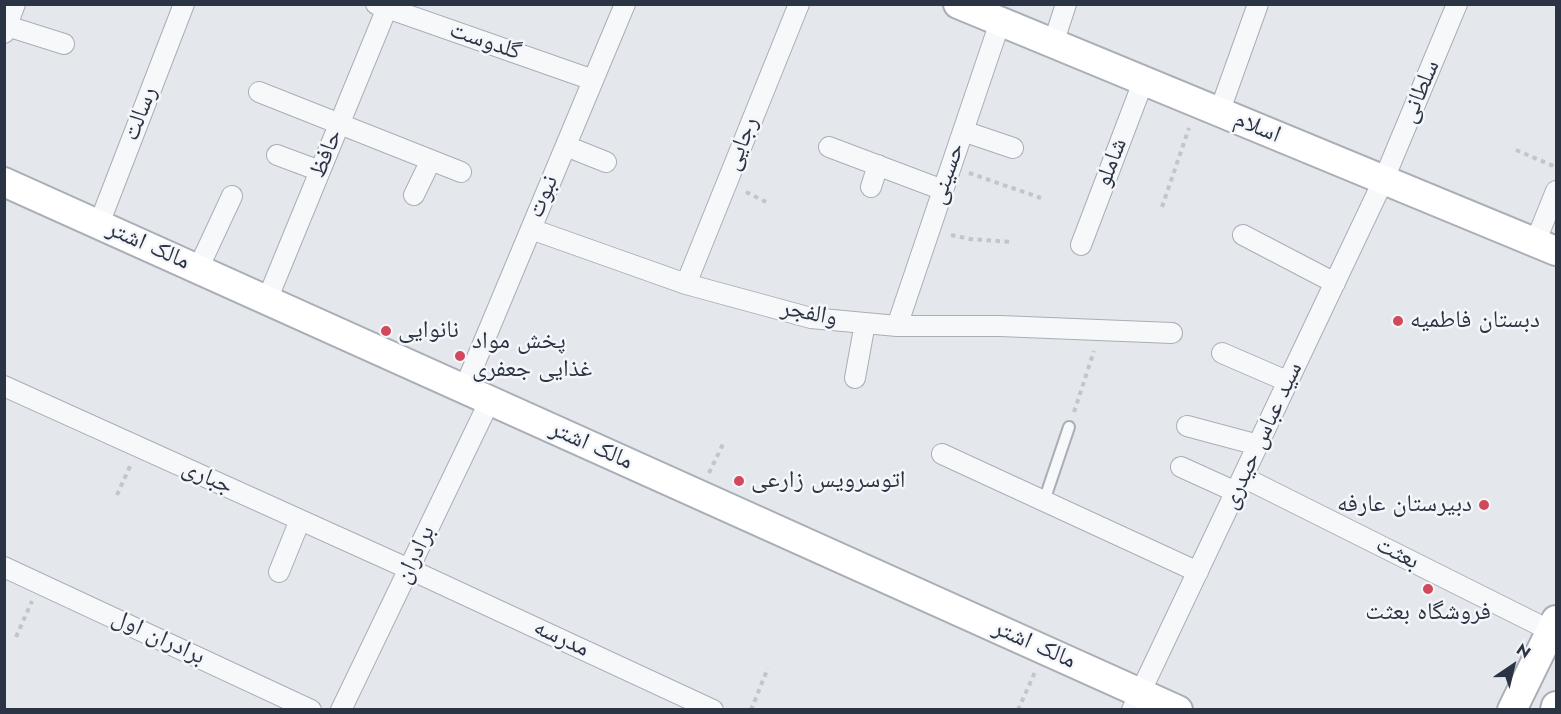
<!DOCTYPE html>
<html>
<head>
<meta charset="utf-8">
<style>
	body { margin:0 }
	#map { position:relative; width:1561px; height:714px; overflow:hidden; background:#e4e7ec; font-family:Jost,sans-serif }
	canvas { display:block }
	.frame { position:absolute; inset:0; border:6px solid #2b3445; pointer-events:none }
	.north { position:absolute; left:1483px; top:636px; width:60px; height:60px; -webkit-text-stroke:4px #f4f6f9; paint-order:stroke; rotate:35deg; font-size:16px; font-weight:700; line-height:24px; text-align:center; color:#2b3445 }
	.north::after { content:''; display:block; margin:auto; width:21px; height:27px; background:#2b3445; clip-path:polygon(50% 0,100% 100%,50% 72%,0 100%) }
</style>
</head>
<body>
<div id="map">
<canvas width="1561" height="714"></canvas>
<div class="frame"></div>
<div class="north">N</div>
</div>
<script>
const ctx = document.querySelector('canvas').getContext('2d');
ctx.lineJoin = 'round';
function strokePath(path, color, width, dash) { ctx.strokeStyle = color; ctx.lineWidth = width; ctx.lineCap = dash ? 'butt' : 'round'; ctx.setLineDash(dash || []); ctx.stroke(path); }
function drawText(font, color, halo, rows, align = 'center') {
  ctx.font = font + ' Jost,"Noto Naskh Arabic",sans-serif'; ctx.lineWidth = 5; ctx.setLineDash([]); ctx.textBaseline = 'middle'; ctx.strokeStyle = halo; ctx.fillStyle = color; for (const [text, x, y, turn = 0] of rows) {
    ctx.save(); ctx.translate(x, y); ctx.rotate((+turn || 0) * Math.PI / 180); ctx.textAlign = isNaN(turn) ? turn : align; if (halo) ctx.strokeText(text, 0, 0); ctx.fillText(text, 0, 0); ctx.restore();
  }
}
const path = new Path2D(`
	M 1516,150 L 1556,167
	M 969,173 L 1041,198
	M 746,192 L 766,202
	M 1162,207 L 1189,128
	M 951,235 L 970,239 L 1011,242
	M 1074,412 L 1094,351
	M 709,473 L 724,442
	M 117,495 L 131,464
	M 16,637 L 32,601
	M 751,710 L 768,668
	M 1018,710 L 1035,672`);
const lane = new Path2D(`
	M 1044,501 L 1069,427`);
const street = new Path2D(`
	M 376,4 L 593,80
	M 7,26 L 64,44
	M 4,33 L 15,4
	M 1053,44 L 1066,4
	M 259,92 L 461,172
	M 1219,113 L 1258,4
	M 963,131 L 1013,148
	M 566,146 L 606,162
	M 829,147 L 943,190
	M 277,155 L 320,171
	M 871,187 L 878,165
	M 414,195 L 431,160
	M 99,224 L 184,4
	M 531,229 L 686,284 L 811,318 L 897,326 L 1000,326 L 1172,333
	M 1243,235 L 1335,283
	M 1535,243 L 1556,191
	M 1081,245 L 1143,82
	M 198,269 L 232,196
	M 686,284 L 799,4
	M 267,300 L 387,8
	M 897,326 L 1000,22
	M 1222,353 L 1289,382
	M 855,378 L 865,323
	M 4,386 L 409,569 L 713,710
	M 464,389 L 625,4
	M 1187,426 L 1258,445
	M 942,454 L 1198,572
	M 1181,467 L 1236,492
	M 1243,477 L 1551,631
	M 4,567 L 311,710
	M 279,572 L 300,520
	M 341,710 L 490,400
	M 1132,710 L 1384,179 L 1457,4`);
const secondary = new Path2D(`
	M 958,4 C 1157,88 1357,169 1556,251
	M 4,182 L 1178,710
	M 1512,710 L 1556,620
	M 1555,710 L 1556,706`);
const markers = [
	[1398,321,6,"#d1495b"],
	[386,331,6,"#d1495b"],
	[460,356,6,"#d1495b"],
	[739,481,6,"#d1495b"],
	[1484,505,6,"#d1495b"],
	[1428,589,6,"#d1495b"]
];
const streetNames = [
	["گلدوست",485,42,19],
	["سلطانی",1421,92,-67],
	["رسالت",141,114,-69],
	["اسلام",1257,128,22],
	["رجایی",742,144,-68],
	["حافظ",327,154,-68],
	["شاملو",1112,163,-69],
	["حسینی",948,174,-71],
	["نبوت",544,197,-67],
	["مالک اشتر",148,246,24],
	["والفجر",809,314,11],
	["سید عباس حیدری",1263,436,-65],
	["مالک اشتر",591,446,24],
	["جباری",207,478,24],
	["بعثت",1397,554,27],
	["برادران",416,555,-64],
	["برادران اول",158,638,25],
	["مدرسه",561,639,25],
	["مالک اشتر",1034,645,24]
];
const poiNames = [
	["دبستان فاطمیه",1410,321],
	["نانوایی",398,331],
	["پخش مواد",472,342],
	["غذایی جعفری",472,370],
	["اتوسرویس زارعی",751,481],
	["دبیرستان عارفه",1472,505,"right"],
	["فروشگاه بعثت",1428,613,"center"]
];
strokePath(lane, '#a9aeb7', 14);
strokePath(street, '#a9aeb7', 22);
strokePath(secondary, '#a9aeb7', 32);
strokePath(path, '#c2c5cb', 4, [4.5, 4.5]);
strokePath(lane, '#f7f8fa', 10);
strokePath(street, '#f7f8fa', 20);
strokePath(secondary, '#fff', 28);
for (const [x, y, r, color] of markers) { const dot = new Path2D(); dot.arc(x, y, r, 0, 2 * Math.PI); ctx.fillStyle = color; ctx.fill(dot); strokePath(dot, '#f4f6f9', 2); }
drawText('24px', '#2b3445', '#f4f6f9', streetNames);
drawText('24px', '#2b3445', '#f4f6f9', poiNames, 'left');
</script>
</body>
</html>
